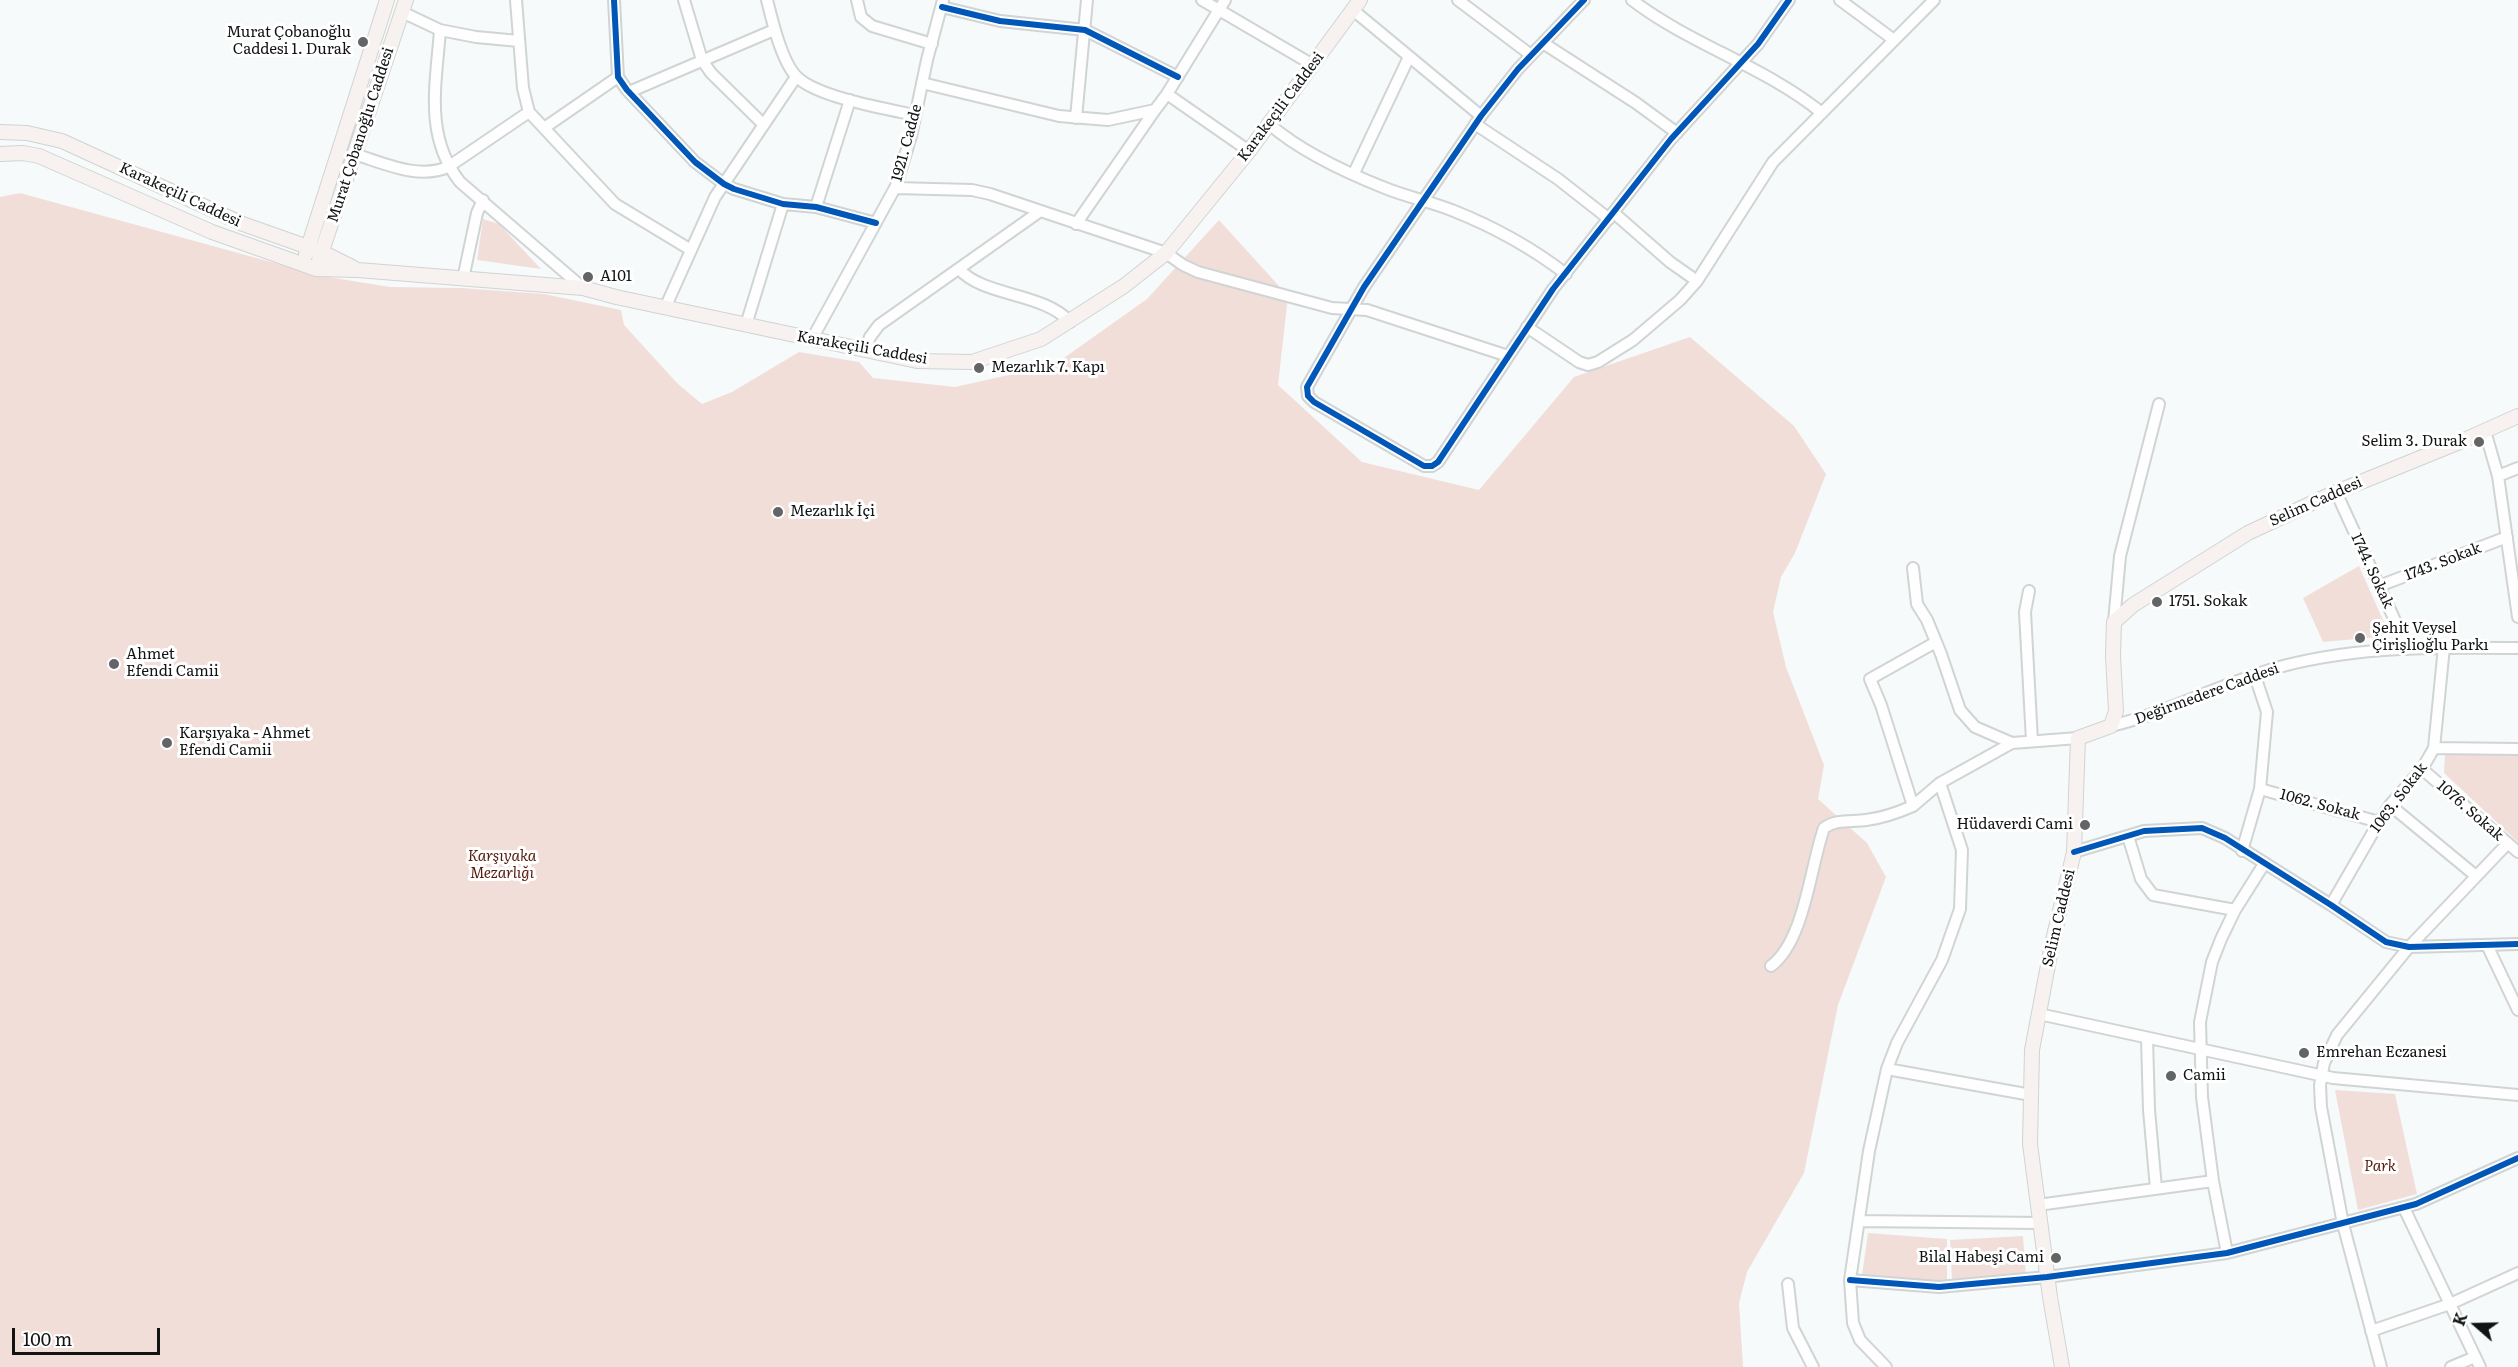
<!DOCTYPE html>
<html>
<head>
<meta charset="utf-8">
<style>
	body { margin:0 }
	#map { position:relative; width:2518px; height:1367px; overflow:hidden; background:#f6fafb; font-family:Literata,serif }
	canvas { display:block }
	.north { position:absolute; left:2446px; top:1295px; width:60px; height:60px; -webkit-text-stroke:4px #fff; paint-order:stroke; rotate:290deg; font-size:16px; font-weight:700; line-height:24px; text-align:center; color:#121414 }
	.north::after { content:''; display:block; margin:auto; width:21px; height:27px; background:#121414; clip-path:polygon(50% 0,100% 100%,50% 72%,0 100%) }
	.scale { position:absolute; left:12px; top:1328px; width:148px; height:27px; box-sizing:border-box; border:3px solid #121414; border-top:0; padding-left:8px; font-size:18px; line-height:21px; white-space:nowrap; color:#121414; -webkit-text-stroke:4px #fff; paint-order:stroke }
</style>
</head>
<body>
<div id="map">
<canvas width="2518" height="1367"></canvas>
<div class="north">K</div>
<div class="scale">100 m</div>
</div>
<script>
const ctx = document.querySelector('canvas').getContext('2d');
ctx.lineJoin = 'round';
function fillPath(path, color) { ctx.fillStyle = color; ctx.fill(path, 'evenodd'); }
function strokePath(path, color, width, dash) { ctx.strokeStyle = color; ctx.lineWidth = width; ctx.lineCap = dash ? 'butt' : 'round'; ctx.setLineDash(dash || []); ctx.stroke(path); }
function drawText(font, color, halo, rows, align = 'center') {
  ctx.font = font + ' Literata,serif'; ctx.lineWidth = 6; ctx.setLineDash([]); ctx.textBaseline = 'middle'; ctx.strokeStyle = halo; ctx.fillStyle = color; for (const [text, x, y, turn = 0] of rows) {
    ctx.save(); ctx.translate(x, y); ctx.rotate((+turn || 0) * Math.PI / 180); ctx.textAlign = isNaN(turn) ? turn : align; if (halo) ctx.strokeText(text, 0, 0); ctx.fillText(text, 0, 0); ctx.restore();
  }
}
const green = new Path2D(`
	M 20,193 L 322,276 L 390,287 L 461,288 L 544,294 L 621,310 L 624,325 L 678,384 L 702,404 L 732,392 L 799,352 L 859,362 L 873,378 L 955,387 L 1054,365 L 1147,299 L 1219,220 L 1288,296 L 1278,385 L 1362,462 L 1479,490 L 1574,377 L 1690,337 L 1794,426 L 1826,474 L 1795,553 L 1781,577 L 1773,612 L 1786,667 L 1824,765 L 1818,799 L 1867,843 L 1886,877 L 1838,1005 L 1804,1173 L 1747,1272 L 1739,1303 L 1743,1367 L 0,1367 L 0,197 Z
	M 483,219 L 499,224 L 541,269 L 477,260 Z
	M 2359,566 L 2390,636 L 2323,642 L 2303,598 Z
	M 2445,754 L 2518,755 L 2518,842 L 2444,773 Z
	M 2335,1090 L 2395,1094 L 2417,1194 L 2358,1210 Z
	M 1868,1233 L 1947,1239 L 1947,1282 L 1862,1275 Z
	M 2023,1236 L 2026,1276 L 1952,1280 L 1950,1240 Z`);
const minor = new Path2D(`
	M 516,0 L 523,88 L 529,112 L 615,204 L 691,250
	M 614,0 L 618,77 L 627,90 L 695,162 L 724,184 L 734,189 L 783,204 L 816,207 L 876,223
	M 684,0 L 702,60 L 711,73 L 763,124
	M 767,0 C 772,20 782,63 797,77 C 817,97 886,109 915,115
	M 857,0 L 861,17 L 872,26 L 932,44
	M 1202,0 L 1313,65
	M 1458,0 L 1531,55
	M 1584,0 L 1518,69 L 1481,116 L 1364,287 L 1307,387 L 1308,396 L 1314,402 L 1424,466 L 1432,466 L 1438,462 L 1553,289 L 1671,139 L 1758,44 L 1789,0
	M 1632,0 C 1691,45 1764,66 1822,113
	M 1840,0 L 1894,40
	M 942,7 L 1000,21 L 1085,30 L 1178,77
	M 1353,10 L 1481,116
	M 402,12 L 440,30 L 476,37 L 519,41
	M 440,30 C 436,85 424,136 460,182 L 583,288
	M 1543,43 L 1636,103 L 1677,133
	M 922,83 L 1059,116 L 1108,120 L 1155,110 L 1167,94 L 1249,151
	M 629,92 L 774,30
	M 1167,94 L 1225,0
	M 1076,118 L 1087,0
	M 1269,124 C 1299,150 1347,173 1385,188 C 1407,197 1432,202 1454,211 C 1494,227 1532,248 1566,274
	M 1475,124 L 1558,179 L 1609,219
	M 544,128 L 618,77
	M 354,154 C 384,163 418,180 448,167 L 529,112
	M 1354,173 L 1409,57
	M 895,188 L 972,190 L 990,194 L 1166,253 L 1183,265 L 1198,272 L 1332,308 L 1367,310 L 1508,356
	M 816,207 L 850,100
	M 1614,213 L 1670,262 L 1697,281
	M 1076,224 L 1155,110
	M 959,269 C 984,297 1043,292 1070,322
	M 463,279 L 477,213 L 483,200
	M 665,308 L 715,197 L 796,77
	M 746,325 L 783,204
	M 1527,327 L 1579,362 L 1588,365 L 1598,362 L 1633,340 L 1680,300 L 1697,281 L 1773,162 L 1934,0
	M 812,339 L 896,186 L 911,136 L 927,60 L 943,0
	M 865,350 L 870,337 L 879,325 L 1039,212
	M 2485,431 L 2498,476 L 2518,617
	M 2498,476 L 2518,468
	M 2336,492 L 2408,649
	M 1913,568 L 1917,604 L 1927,620 L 1941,654 L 1960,710 L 1975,727 L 2012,743 L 2078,738
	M 2379,586 L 2507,537
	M 2029,591 L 2025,612 L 2032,741
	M 2114,622 L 2120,556 L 2159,404
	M 1936,642 L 1870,679 L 1881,705 L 1913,806 L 1940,783 L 2012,743
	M 2111,726 C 2170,712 2224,682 2283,666 C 2359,646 2440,647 2518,648
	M 2434,748 L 2518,749
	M 2422,769 L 2518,852
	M 2260,789 L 2379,822
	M 2390,805 L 2476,876
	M 2128,836 L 2141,879 L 2153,895 L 2235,910
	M 2242,851 L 2260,789 L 2267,712 L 2255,676
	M 2074,852 L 2144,831 L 2202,828 L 2225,838 L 2331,905 L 2386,942 L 2409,947 L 2518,944
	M 2331,905 L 2376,827 L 2390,805 L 2422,769 L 2434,748 L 2444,647
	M 2487,945 L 2518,1010
	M 1771,966 C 1805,940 1810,867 1824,828 C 1836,819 1851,822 1866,820 C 1883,818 1897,813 1913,806
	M 2039,1014 L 2333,1078 L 2518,1095
	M 2147,1038 L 2149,1110 L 2156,1188
	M 1887,1069 L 2031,1095
	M 2038,1205 L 2213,1181
	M 2404,1208 L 2480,1367
	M 1859,1221 L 2040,1223
	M 2227,1253 L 2213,1181 L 2202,1097 L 2200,1022 L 2212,962 L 2221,939 L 2235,910 L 2264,864
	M 1850,1280 L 1939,1287 L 2047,1277 L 2227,1253 L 2416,1204 L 2518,1158
	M 1788,1284 L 1793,1328 L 1813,1367
	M 2371,1331 L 2450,1304 L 2518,1273
	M 1886,1367 L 1860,1340 L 1853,1323 L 1850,1280 L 1869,1151 L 1887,1069 L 1897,1043 L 1942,960 L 1960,909 L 1962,850 L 1940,783
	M 2381,1367 L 2343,1224 L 2321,1107 L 2320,1085 L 2324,1063 L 2337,1035 L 2409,947 L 2508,843
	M 2451,1367 L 2475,1357`);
const major = new Path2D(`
	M 0,132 L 27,133 L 62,141 L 243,224 L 322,252 L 354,268
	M 0,154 L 23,153 L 39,156 L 212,232 L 316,269 L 358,270 L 583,288 L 616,297 L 917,361 L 972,362 L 1041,339 L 1124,286 L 1166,253 L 1249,151 L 1360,0
	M 306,254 L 387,0
	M 319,260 L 406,0
	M 2062,1367 L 2050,1297 L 2030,1144 L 2032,1050 L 2052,944 L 2074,852 L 2078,738 L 2111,726 L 2116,711 L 2113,656 L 2114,622 L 2133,605 L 2248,533 L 2329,495 L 2462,441 L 2518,416`);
const cycleway = new Path2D(`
	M 614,0 L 618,77 L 627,90 L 695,162 L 724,184 L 734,189 L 783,204 L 816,207 L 876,223
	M 1584,0 L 1518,69 L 1481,116 L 1364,287 L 1307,387 L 1308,396 L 1314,402 L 1424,466 L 1432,466 L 1438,462 L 1553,289 L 1671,139 L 1758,44 L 1789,0
	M 942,7 L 1000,21 L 1085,30 L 1178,77
	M 2074,852 L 2144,831 L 2202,828 L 2225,838 L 2331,905 L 2386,942 L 2409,947 L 2518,944
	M 1850,1280 L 1939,1287 L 2047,1277 L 2227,1253 L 2416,1204 L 2518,1158`);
const markers = [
	[363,42,6,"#626465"],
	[588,277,6,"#626465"],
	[979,368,6,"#626465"],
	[2479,442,6,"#626465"],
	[778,512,6,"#626465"],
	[2157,602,6,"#626465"],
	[2360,638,6,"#626465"],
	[114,664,6,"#626465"],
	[167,743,6,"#626465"],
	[2085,825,6,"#626465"],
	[2304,1053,6,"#626465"],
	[2171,1076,6,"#626465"],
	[2056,1258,6,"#626465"]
];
const poiNames = [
	["Murat Çobanoğlu",351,33,"right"],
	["Caddesi 1. Durak",351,50,"right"],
	["A101",600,277],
	["Mezarlık 7. Kapı",991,368],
	["Selim 3. Durak",2467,442,"right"],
	["Mezarlık İçi",790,512],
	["1751. Sokak",2169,602],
	["Şehit Veysel",2372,629],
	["Çirişlioğlu Parkı",2372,646],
	["Ahmet",126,655],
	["Efendi Camii",126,672],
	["Karşıyaka - Ahmet",179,734],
	["Efendi Camii",179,751],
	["Hüdaverdi Cami",2073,825,"right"],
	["Emrehan Eczanesi",2316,1053],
	["Camii",2183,1076],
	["Bilal Habeşi Cami",2044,1258,"right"]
];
const streetNames = [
	["Karakeçili Caddesi",1281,107,-53],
	["Murat Çobanoğlu Caddesi",361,135,-72],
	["1921. Cadde",907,143,-75],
	["Karakeçili Caddesi",180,195,25],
	["Karakeçili Caddesi",862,348,10],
	["Selim Caddesi",2316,502,-24],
	["1743. Sokak",2443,562,-21],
	["1744. Sokak",2372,571,65],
	["Değirmedere Caddesi",2207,694,-20],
	["1063. Sokak",2399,798,-53],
	["1062. Sokak",2320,805,15],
	["1076. Sokak",2470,811,41],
	["Selim Caddesi",2059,918,-77]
];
const parkNames = [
	["Karşıyaka",502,857],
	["Mezarlığı",502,874],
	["Park",2380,1167]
];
fillPath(green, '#f2ded9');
strokePath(minor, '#d1d4d4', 14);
strokePath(major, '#d1d3d3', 16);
strokePath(minor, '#fefefe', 10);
strokePath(major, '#f7f2f0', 14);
strokePath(cycleway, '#0057b8', 6);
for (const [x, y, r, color] of markers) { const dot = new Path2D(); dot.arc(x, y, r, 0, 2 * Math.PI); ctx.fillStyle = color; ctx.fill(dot); strokePath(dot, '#fff', 2); }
drawText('15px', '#121414', '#fff', poiNames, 'left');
drawText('15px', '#121414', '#fff', streetNames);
drawText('italic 15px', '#541a0a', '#fff', parkNames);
</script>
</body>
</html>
